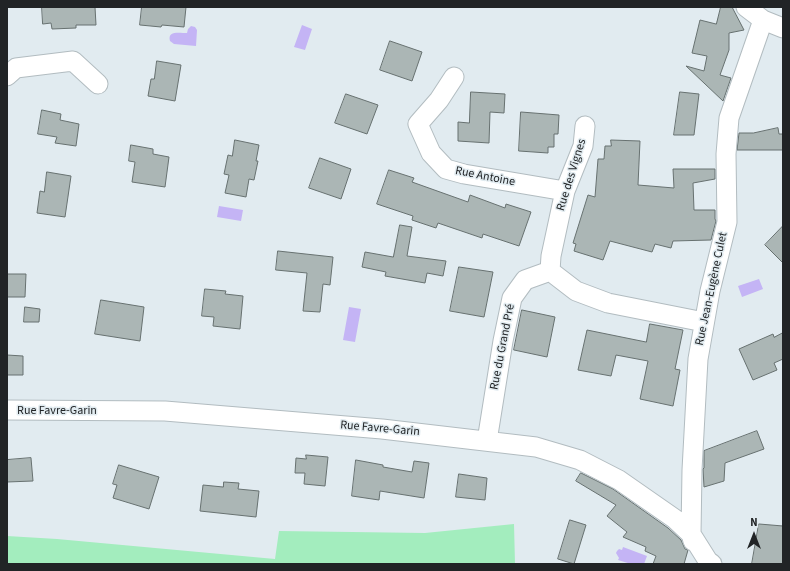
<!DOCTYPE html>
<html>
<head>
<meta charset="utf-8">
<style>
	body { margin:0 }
	#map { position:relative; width:790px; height:571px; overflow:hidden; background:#e1ebf0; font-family:"Source Sans 3",sans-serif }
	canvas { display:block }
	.frame { position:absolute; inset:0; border:8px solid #212426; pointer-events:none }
	.north { position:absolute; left:734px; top:515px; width:40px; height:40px; -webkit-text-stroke:3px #e1ebf0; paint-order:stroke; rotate:0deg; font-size:11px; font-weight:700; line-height:16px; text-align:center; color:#212426 }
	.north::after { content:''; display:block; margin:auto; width:14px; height:18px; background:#212426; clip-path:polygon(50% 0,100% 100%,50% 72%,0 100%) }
</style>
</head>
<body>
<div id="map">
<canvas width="790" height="571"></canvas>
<div class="frame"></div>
<div class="north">N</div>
</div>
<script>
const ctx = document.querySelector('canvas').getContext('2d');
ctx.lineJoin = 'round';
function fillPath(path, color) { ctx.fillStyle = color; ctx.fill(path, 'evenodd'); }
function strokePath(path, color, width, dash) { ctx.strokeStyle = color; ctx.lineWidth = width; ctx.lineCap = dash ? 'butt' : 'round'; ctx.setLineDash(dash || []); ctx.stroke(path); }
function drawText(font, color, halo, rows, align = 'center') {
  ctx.font = font + ' "Source Sans 3",sans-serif'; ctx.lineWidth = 3; ctx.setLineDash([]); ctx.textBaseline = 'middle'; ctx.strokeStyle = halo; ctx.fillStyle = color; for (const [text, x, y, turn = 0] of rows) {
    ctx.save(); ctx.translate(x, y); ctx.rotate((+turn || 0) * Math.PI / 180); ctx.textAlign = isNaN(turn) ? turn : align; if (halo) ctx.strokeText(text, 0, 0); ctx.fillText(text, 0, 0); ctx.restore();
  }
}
const green = new Path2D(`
	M 514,524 L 515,564 L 7,564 L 7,536 L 57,539 L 275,559 L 279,531 L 425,533 Z`);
const water = new Path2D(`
	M 302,25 L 312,29 L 305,50 L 294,47 Z
	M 191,26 L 195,27 L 197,30 L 196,46 L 174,44 L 170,41 C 167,30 180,33 187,33 L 188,29 Z
	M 219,206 L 243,210 L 241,221 L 217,217 Z
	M 759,279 L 763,289 L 742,297 L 738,286 Z
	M 349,307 L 361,309 L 355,342 L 343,340 Z
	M 623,547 L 647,556 L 644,564 L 631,564 L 618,560 L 619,558 L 616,553 L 617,551 L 619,549 L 622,550 Z`);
const building = new Path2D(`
	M 42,7 L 95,7 L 96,25 L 76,25 L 76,28 L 52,29 L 51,23 L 43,24 Z
	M 142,7 L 186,7 L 184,27 L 162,25 L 161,27 L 140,25 Z
	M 721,7 L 732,7 L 744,30 L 729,33 L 729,50 L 720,75 L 731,78 L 723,101 L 686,66 L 704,71 L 707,56 L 692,53 L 700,20 L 716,24 Z
	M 390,41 L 422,52 L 412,81 L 380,70 Z
	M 157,61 L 181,65 L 175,101 L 148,96 L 151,79 L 154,79 Z
	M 471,92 L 505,94 L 504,113 L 490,112 L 489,143 L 458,141 L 458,122 L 469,123 Z
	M 680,92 L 699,94 L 694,135 L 674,135 Z
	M 346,94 L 378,105 L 367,134 L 335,123 Z
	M 42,110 L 61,114 L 60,120 L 79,124 L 76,146 L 55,143 L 57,137 L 38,134 Z
	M 521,112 L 559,115 L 558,134 L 554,134 L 554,147 L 548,147 L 548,153 L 519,151 Z
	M 778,128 L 779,134 L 783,134 L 783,150 L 737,150 L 739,133 L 753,133 Z
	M 235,140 L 259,145 L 256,161 L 258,161 L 254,180 L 249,179 L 246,197 L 225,193 L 229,175 L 224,174 L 228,155 L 232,156 Z
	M 611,140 L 640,141 L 638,185 L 674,188 L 673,169 L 715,169 L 715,179 L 693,183 L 694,210 L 715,210 L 715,219 L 716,221 L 711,240 L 673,241 L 671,248 L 655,244 L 652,252 L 610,241 L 603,260 L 574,251 L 576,244 L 573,243 L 588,195 L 595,197 L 598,159 L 604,159 L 605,146 L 611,146 Z
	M 131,145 L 153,149 L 153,154 L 169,157 L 165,187 L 132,182 L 135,162 L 129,161 Z
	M 320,158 L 351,169 L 341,199 L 309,188 Z
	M 389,170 L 414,178 L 412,182 L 468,202 L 470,195 L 505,208 L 506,204 L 531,212 L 519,246 L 483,234 L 482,238 L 438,223 L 436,228 L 412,220 L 413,216 L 377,204 Z
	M 47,172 L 71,176 L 65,217 L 37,213 L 40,191 L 44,192 Z
	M 400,225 L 412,227 L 407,256 L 446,261 L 443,276 L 427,273 L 425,283 L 385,276 L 386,272 L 362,267 L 365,252 L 393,257 Z
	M 783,226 L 783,263 L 765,245 Z
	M 278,251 L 333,257 L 330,285 L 323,284 L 320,312 L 303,311 L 307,273 L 276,270 Z
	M 459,267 L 493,272 L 484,317 L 450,311 Z
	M 7,274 L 26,274 L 25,297 L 7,297 Z
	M 205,289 L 226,291 L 225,294 L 243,296 L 240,329 L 213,326 L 214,317 L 202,316 Z
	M 101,300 L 144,307 L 140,341 L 95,334 Z
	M 25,307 L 40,309 L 39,322 L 24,322 Z
	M 522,310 L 555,317 L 547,357 L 514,350 Z
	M 650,324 L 683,330 L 675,369 L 680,370 L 673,406 L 640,399 L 648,361 L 616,355 L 611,376 L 578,370 L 587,330 L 646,342 Z
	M 783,333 L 783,359 L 774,363 L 777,370 L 753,380 L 739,349 L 773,334 L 774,337 Z
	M 7,355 L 23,356 L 23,375 L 7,375 Z
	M 757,431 L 764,449 L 725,463 L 724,481 L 704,487 L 703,469 L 704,468 L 704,451 Z
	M 306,455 L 328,457 L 325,486 L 304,484 L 305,473 L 295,473 L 296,458 L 306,459 Z
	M 31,458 L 33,481 L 7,482 L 7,460 Z
	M 356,460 L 383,465 L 383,467 L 412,472 L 414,461 L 429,463 L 424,498 L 380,491 L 379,500 L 352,496 Z
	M 119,465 L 159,477 L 149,509 L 113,498 L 117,485 L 113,484 Z
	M 581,473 L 613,489 L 668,528 L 681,540 L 685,549 L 688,550 L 684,564 L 653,564 L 656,556 L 645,551 L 646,547 L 623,537 L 627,532 L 607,516 L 616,505 L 576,481 Z
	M 459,474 L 487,478 L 485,500 L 456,497 Z
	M 224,482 L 239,483 L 238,489 L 259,491 L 256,517 L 200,511 L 203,485 L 223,487 Z
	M 570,520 L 586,525 L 574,564 L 558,559 Z
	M 759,524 L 783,526 L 783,564 L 752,564 Z`);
const street = new Path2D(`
	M 746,7 L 763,20 L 783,28
	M 7,76 L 16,68 L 73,61 L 98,84
	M 454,77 L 439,100 L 418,124 L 431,153 L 446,169 L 464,174 L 565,191
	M 550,271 L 551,256 L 565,191 L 583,146 L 585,126
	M 7,410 L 165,411 L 382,429 L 536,447 L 580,460 L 619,480 L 675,519 L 691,534 L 708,561 L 712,564
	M 487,441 L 503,341 L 512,298 L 525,280 L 550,271 L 576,291 L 608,303 L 704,322
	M 693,541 L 691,534 L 692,470 L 698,359 L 710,291 L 727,222 L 726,154 L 729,118 L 763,20`);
const streetNames = [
	["Rue des Vignes",572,175,-73],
	["Rue Antoine",485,177,11],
	["Rue Jean-Eugène Culet",712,289,-78],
	["Rue du Grand Pré",503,347,-79],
	["Rue Favre-Garin",57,411],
	["Rue Favre-Garin",380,429,5]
];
fillPath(green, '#a3edbe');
fillPath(water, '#c4b4f5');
fillPath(building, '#abb6b5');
strokePath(building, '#677170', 1);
strokePath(street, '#b2bcc0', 21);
strokePath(street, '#fff', 19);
drawText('12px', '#212426', '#e1ebf0', streetNames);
</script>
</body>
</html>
